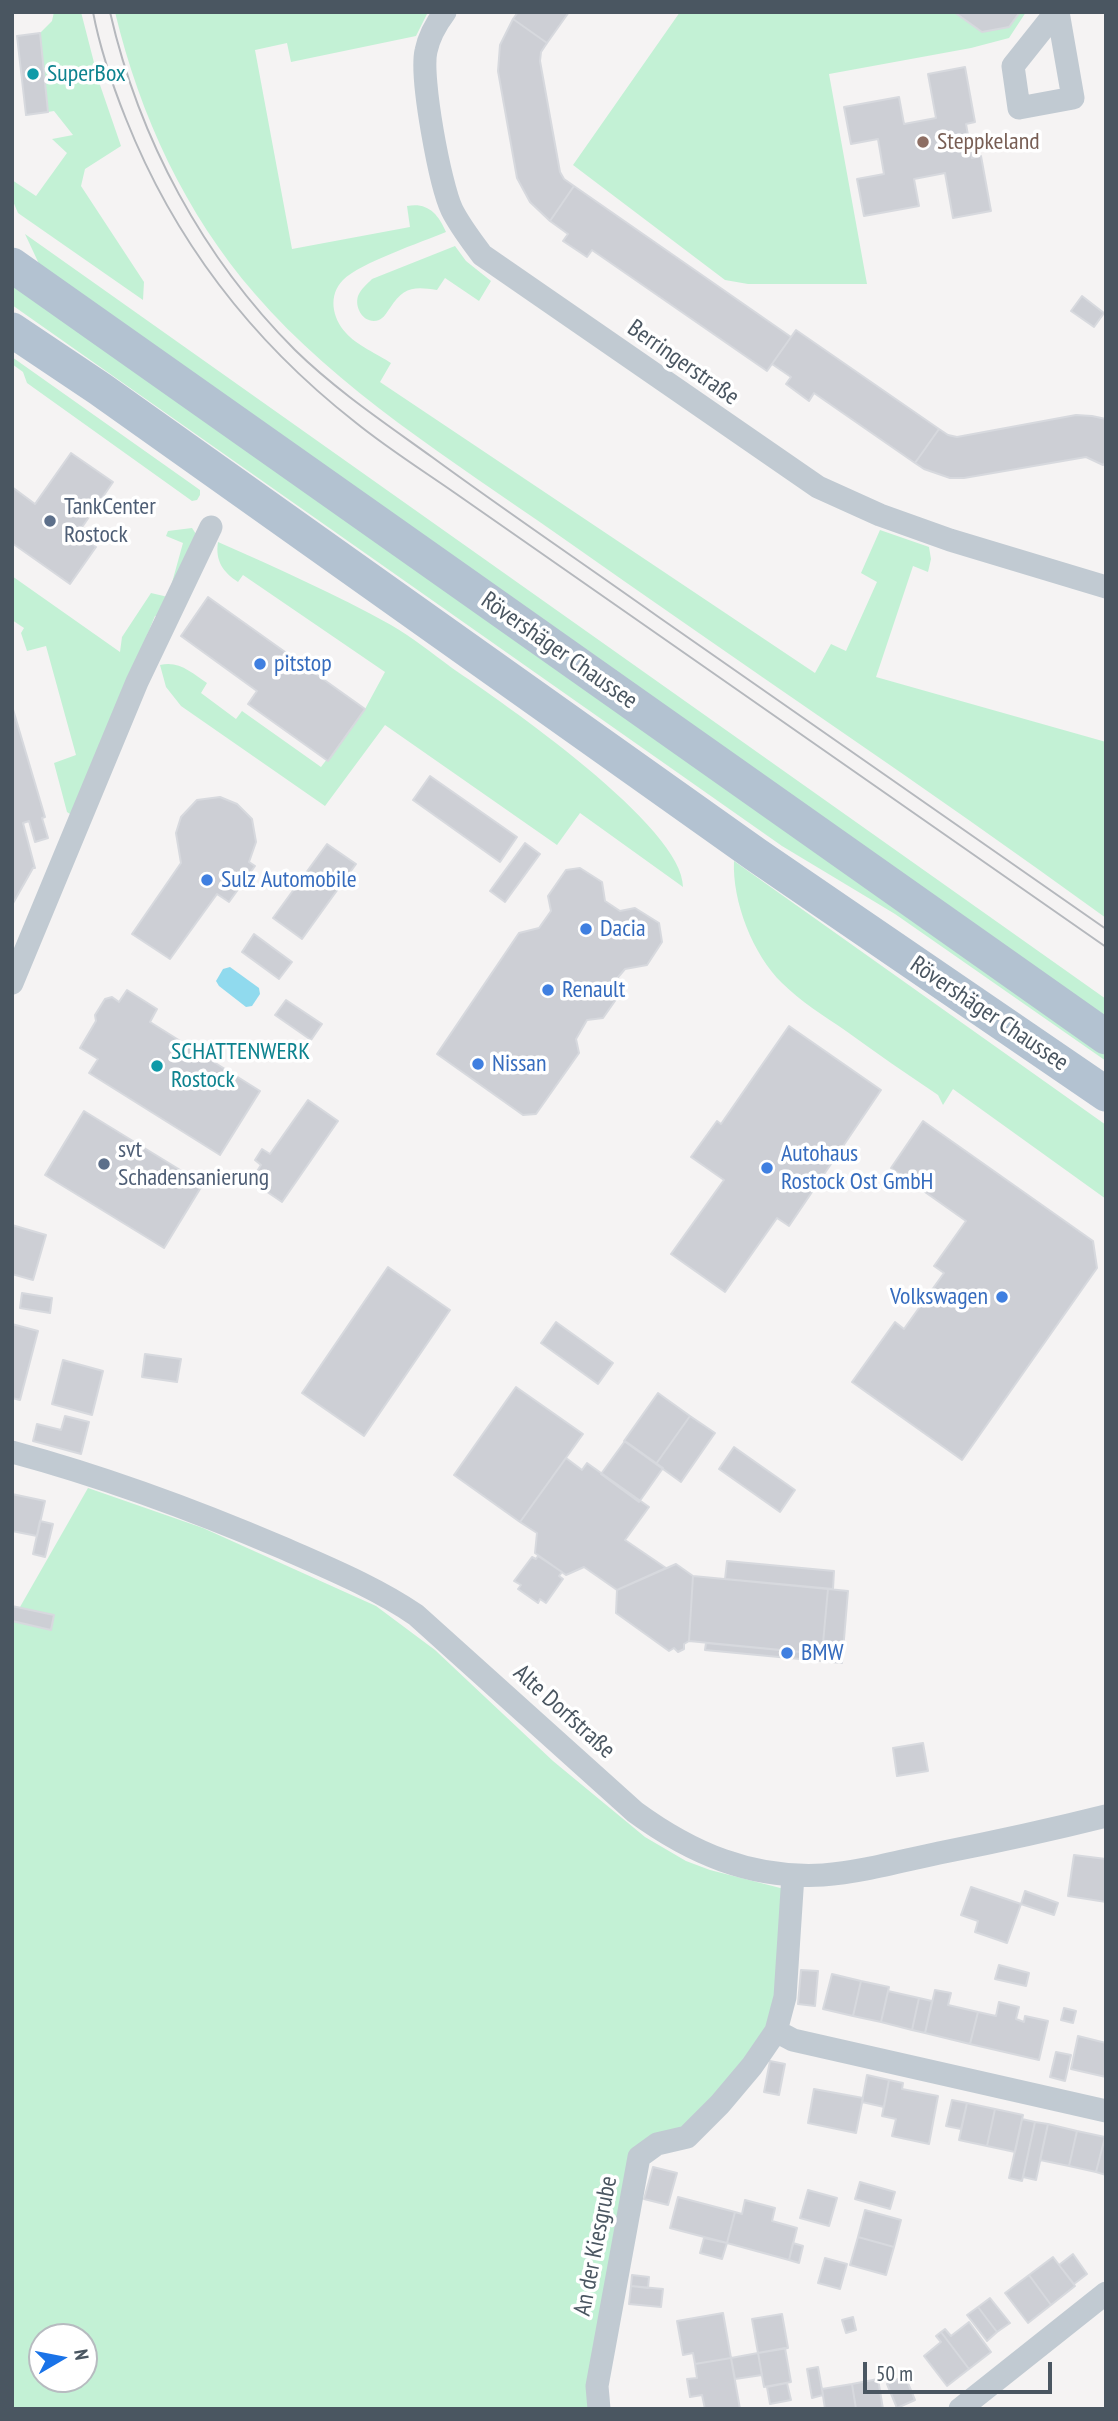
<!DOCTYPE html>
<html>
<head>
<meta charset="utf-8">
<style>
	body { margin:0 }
	#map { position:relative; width:1118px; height:2421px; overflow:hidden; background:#f5f3f3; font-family:"PT Sans Narrow",sans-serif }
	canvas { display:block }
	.frame { position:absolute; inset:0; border:14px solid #4a5661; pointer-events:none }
	.north { position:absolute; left:28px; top:2323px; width:70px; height:70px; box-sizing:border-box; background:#fff; border:2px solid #b7bbc0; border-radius:50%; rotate:80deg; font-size:19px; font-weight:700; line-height:28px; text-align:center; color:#4a5661 }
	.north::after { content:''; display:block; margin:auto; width:24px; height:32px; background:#1a73e8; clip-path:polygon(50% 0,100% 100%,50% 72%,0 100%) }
	.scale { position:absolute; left:863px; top:2362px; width:189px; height:32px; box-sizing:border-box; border:4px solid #4a5661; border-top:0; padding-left:9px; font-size:21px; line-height:24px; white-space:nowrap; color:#4a5661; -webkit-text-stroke:5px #fff; paint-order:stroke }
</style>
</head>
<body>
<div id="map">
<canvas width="1118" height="2421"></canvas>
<div class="frame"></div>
<div class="north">N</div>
<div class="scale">50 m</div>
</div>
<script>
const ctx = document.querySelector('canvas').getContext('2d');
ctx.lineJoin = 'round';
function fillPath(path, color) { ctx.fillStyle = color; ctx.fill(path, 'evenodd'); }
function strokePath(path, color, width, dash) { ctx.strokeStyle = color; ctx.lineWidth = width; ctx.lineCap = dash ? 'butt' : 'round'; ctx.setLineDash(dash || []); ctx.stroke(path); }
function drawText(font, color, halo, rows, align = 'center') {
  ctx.font = font + ' "PT Sans Narrow",sans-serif'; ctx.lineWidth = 7; ctx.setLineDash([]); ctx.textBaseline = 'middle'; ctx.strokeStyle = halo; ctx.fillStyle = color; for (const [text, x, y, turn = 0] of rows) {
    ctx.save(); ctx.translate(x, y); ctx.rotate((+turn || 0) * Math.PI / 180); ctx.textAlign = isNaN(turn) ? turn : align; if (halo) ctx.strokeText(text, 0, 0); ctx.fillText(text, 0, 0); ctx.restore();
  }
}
const green = new Path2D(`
	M 54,12 L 81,12 L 99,82 L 121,146 L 85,169 L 81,186 L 144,282 L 143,300 L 18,213 L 12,199 L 12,180 L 36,196 L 67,153 L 52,139 L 73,135 L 54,111 L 48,112 L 40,33 L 52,21 Z
	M 115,12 L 428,12 L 416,36 L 291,62 L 287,43 L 255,50 L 292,249 L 410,227 L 407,206 C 427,202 438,213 446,232 C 422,242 360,263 343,280 C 328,295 332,318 346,333 C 355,344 379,355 391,363 L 380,382 L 815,673 L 831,644 L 846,651 L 877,582 L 861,573 L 880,530 L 929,547 L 931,559 L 928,572 L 913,566 L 876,677 L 1106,742 L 1106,918 C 925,786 739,663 557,534 C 453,461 338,390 255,294 C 185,213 140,116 115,12 Z
	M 680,12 L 1026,12 L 1009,38 L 971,48 L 829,74 L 867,284 L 748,284 L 725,280 L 573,165 Z
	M 25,234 L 1106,999 L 1106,1021 L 40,266 Z
	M 455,246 L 466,261 L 491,281 L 479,301 L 445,278 L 437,290 C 414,286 403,287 390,308 C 387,312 384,318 379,320 C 365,325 354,309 358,296 C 361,289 367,284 372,279 Z
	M 12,283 L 1106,1052 L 1106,1061 L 895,914 L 782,846 L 12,305 Z
	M 12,357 L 200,490 L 200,495 L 197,500 L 192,501 L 27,383 L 23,372 L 12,364 Z
	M 192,528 L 198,537 L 166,614 L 155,616 L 73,816 L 67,812 L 54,763 L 76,755 L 46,646 L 27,651 L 21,633 L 24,628 L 12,620 L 12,576 L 120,652 L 122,637 L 151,593 L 168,597 L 183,543 L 166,536 L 168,531 Z
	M 218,542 C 277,568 335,594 391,625 C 412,637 432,653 452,668 C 502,702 684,827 683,887 L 580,813 L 557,845 L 385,725 L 325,806 L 181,706 L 166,687 L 160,665 C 179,660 192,673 207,683 L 201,693 L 236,719 L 242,711 L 321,767 L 365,709 L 385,672 L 243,575 L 238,582 C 223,572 215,561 218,542 Z
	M 734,861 L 1106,1125 L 1106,1199 L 953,1089 L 943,1105 L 938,1095 C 907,1074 876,1053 846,1031 C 824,1016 800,1001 782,983 C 753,955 732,901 734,861 Z
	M 88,1488 L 203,1528 L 376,1606 L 435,1650 L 553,1761 L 645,1837 L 686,1861 L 710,1870 L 792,1891 L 785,1997 L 720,2104 L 639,2157 L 599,2409 L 12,2409 L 12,1621 ZM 42,2337 L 84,2337 L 84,2379 L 42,2379 Z`);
const water = new Path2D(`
	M 230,967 L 259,988 L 260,994 L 252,1006 L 246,1007 L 219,986 L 216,981 L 223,969 Z`);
const building = new Path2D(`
	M 518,12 L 569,12 L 547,43 L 513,19 Z
	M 954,12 L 1020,12 L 1009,27 L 982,32 Z
	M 513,19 L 547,43 L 541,52 L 540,61 L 560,172 L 564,179 L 574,186 L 550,221 L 530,202 L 517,178 L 498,71 L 500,45 Z
	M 40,33 L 48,112 L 26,115 L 17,36 Z
	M 965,67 L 975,122 L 966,124 L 972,158 L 981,156 L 991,211 L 953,218 L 945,173 L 914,179 L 919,206 L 864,216 L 857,179 L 884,174 L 878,139 L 851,144 L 844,107 L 899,97 L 904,124 L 936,118 L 928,74 Z
	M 574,186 L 791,337 L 767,371 L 592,250 L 587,257 L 563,241 L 568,234 L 550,221 Z
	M 1082,296 L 1104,313 L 1094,327 L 1071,311 Z
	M 796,330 L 939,429 L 915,463 L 814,393 L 809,401 L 786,384 L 791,377 L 772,364 Z
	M 1076,415 L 1092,416 L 1106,419 L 1106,462 L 1103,465 L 1086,457 L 964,478 L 950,478 L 924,469 L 915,463 L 939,429 L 948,435 L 957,437 Z
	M 71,453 L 113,482 L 78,533 L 96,547 L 70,584 L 12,543 L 12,487 L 35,504 Z
	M 208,597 L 365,709 L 328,761 L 248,704 L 257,691 L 181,636 Z
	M 12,706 L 45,817 L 42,818 L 48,838 L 35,842 L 29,821 L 23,823 L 35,868 L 33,868 L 12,905 Z
	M 430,776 L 517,837 L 500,862 L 413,800 Z
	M 220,797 L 237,804 L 252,819 L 256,842 L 249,862 L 255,866 L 229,902 L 217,894 L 170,959 L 132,934 L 181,863 L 176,833 L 181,817 L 197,800 Z
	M 525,843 L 540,854 L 505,902 L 490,891 Z
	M 327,844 L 356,864 L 302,939 L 273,918 Z
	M 580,868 L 602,882 L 605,901 L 620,911 L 635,908 L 659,923 L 662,942 L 647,965 L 625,969 L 614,982 L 617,998 L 603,1018 L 587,1020 L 576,1039 L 579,1053 L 536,1114 L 523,1115 L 437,1054 L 519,933 L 539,928 L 551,911 L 548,896 L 566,870 Z
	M 254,934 L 292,962 L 279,979 L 242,952 Z
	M 127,990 L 157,1009 L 150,1022 L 260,1091 L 220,1155 L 89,1073 L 98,1059 L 80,1048 L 96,1021 L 95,1015 L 105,999 L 112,997 L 119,1002 Z
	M 286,1000 L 322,1024 L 311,1040 L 275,1015 Z
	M 789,1026 L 881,1090 L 789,1226 L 777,1218 L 725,1292 L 671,1254 L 724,1180 L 691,1157 L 717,1121 L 721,1124 Z
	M 308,1100 L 338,1121 L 282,1202 L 251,1181 L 261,1165 L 255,1160 L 262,1149 L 270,1154 Z
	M 84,1111 L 203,1184 L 164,1248 L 45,1175 Z
	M 923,1121 L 1093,1241 L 1097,1268 L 962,1460 L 852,1382 L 895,1322 L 904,1329 L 944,1273 L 934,1266 L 966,1221 L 891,1168 Z
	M 12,1225 L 46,1235 L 33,1280 L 12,1274 Z
	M 388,1267 L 450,1310 L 364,1436 L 302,1393 Z
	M 22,1293 L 52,1298 L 50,1313 L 20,1308 Z
	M 556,1322 L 613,1363 L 598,1384 L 541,1343 Z
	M 12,1324 L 38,1331 L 20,1400 L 12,1398 Z
	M 145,1354 L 181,1359 L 177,1382 L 142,1377 Z
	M 63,1360 L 103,1371 L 92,1415 L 52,1404 Z
	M 516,1387 L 583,1434 L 520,1522 L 454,1475 Z
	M 658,1393 L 690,1416 L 656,1464 L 624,1441 Z
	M 65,1416 L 89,1422 L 81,1454 L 33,1441 L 37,1424 L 61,1430 Z
	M 690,1416 L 715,1433 L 681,1482 L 656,1464 Z
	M 625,1441 L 663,1468 L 639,1502 L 601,1474 Z
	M 734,1447 L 795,1490 L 780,1512 L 719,1469 Z
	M 566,1458 L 582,1470 L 587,1463 L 649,1507 L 625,1540 L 666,1568 L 617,1590 L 584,1567 L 566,1575 L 535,1553 L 537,1533 L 520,1522 Z
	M 12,1494 L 45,1501 L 37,1536 L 12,1531 Z
	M 40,1521 L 53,1524 L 45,1557 L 33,1554 Z
	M 538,1556 L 562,1572 L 559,1576 L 563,1579 L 546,1603 L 540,1599 L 538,1603 L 518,1589 L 521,1585 L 514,1581 L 532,1557 L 536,1559 Z
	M 727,1561 L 834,1571 L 833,1589 L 725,1579 Z
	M 676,1564 L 693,1576 L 689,1641 L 684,1644 L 684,1649 L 678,1652 L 674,1648 L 669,1651 L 616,1613 L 617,1590 Z
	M 693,1576 L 828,1589 L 822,1654 L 689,1641 Z
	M 828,1589 L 848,1591 L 842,1663 L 705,1650 L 706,1643 L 822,1654 Z
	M 12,1606 L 54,1615 L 51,1630 L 12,1621 Z
	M 923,1743 L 928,1771 L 897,1776 L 893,1748 Z
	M 1074,1855 L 1106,1859 L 1106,1902 L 1068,1896 Z
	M 971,1887 L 1021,1904 L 1007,1943 L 975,1932 L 978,1921 L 961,1915 Z
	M 1025,1891 L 1058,1903 L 1054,1915 L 1021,1904 Z
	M 999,1965 L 1029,1973 L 1026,1986 L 995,1979 Z
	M 801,1970 L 818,1971 L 815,2006 L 798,2004 Z
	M 832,1974 L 861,1981 L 853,2016 L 823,2009 Z
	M 861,1981 L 889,1987 L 881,2022 L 853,2016 Z
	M 935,1990 L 951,1993 L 948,2005 L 978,2012 L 970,2044 L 925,2033 Z
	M 888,1991 L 919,1998 L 912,2030 L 881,2022 Z
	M 919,1998 L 932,2001 L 925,2033 L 912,2030 Z
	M 999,2002 L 1019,2007 L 1016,2019 L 1024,2022 L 1025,2016 L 1048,2021 L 1039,2060 L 970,2044 L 978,2012 L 996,2016 Z
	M 1064,2008 L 1076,2011 L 1073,2023 L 1061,2020 Z
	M 1078,2036 L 1106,2043 L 1106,2077 L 1071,2069 Z
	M 1056,2052 L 1071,2055 L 1065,2081 L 1050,2077 Z
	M 770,2061 L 785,2064 L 779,2095 L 764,2092 Z
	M 867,2075 L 889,2080 L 884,2107 L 862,2102 Z
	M 889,2080 L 903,2083 L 902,2089 L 938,2096 L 929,2144 L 892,2136 L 896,2119 L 882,2116 Z
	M 814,2089 L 863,2098 L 856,2133 L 808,2123 Z
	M 952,2100 L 967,2103 L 961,2129 L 946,2126 Z
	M 967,2103 L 995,2109 L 987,2146 L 959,2140 Z
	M 995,2109 L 1023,2115 L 1015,2152 L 987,2146 Z
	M 1022,2119 L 1035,2122 L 1022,2181 L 1009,2178 Z
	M 1035,2122 L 1048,2124 L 1036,2180 L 1023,2177 Z
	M 1048,2124 L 1077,2131 L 1069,2166 L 1040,2160 Z
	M 1077,2131 L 1105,2137 L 1096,2172 L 1069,2166 Z
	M 1104,2141 L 1106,2141 L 1106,2175 L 1096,2172 Z
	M 653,2167 L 677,2173 L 668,2205 L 644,2199 Z
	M 860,2182 L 895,2192 L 890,2209 L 855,2199 Z
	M 808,2190 L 837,2198 L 829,2226 L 800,2218 Z
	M 678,2197 L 735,2212 L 727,2243 L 670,2228 Z
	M 745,2200 L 775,2208 L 772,2221 L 797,2228 L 789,2260 L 727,2243 L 735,2212 L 742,2214 Z
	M 865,2210 L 901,2220 L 894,2247 L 858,2237 Z
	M 858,2237 L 894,2247 L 886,2275 L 850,2265 Z
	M 704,2238 L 727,2243 L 722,2259 L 700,2253 Z
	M 793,2243 L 803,2246 L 799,2263 L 789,2260 Z
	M 1073,2254 L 1087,2274 L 1074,2284 L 1059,2265 Z
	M 1053,2257 L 1075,2286 L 1051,2305 L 1029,2275 Z
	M 825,2258 L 847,2264 L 840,2289 L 818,2283 Z
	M 632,2275 L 649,2277 L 648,2288 L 631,2286 Z
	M 1029,2275 L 1051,2305 L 1028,2323 L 1005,2293 Z
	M 631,2286 L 663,2289 L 661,2307 L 629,2304 Z
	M 990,2298 L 1010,2323 L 997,2332 L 978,2307 Z
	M 978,2307 L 997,2332 L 987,2341 L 967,2315 Z
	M 723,2313 L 731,2358 L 695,2364 L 693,2353 L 683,2355 L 677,2321 Z
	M 782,2314 L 788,2348 L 758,2353 L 752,2319 Z
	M 853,2317 L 856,2330 L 846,2333 L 842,2320 Z
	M 969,2322 L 991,2352 L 969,2369 L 941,2332 L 945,2329 L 951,2336 Z
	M 941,2332 L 969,2369 L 947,2386 L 924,2356 L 941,2342 L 936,2336 Z
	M 785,2348 L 791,2382 L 764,2387 L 758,2353 Z
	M 758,2353 L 762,2375 L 735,2379 L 731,2358 Z
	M 731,2358 L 740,2409 L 705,2409 L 702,2395 L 690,2397 L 687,2379 L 697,2378 L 695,2364 Z
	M 818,2367 L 823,2395 L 812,2398 L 807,2369 Z
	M 905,2376 L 915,2400 L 897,2408 L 887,2384 Z
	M 878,2379 L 883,2409 L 856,2409 L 852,2384 Z
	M 787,2383 L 791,2400 L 770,2404 L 767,2387 Z
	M 852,2384 L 856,2409 L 825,2409 L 822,2389 Z`);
const minor = new Path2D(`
	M 445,12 C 436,24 429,36 426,51 C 420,77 440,185 452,210 C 460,226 471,240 482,255 L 818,487 L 880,515 L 950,540 L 1106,587
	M 1056,12 L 1013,66 L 1019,108 L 1073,98 L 1058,12
	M 12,983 L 137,682 L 211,527
	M 12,1452 C 105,1477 194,1510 283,1548 C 328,1568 375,1587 416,1615 L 635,1812 C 691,1853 751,1879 823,1875 C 862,1872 901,1861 939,1853 C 995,1842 1050,1830 1106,1816
	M 776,2031 L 793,2040 L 1106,2111
	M 599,2409 L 597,2386 L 639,2157 L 657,2144 L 687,2137 L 720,2104 L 752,2066 L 776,2031 L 785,1997 L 793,1875
	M 960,2409 L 1106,2293`);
const primary = new Path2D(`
	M 12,265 L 1106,1037
	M 12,330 L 100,389 L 755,854 L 1106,1094`);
const tram = new Path2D(`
	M 93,12 C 100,49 112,84 126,119 C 174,240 253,342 355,422 C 387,448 422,470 455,493 L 1106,947
	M 110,12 C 139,139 203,258 295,350 C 337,391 385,423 432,457 C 507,512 584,564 660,618 C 809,722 957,825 1106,929`);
const markers = [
	[33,74,7,"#0f9aa8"],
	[923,142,7,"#8d6e63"],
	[50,521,7,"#5c6f8a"],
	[260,664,7,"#3f7fe0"],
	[207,880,7,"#3f7fe0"],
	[586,929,7,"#3f7fe0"],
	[548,990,7,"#3f7fe0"],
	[478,1064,7,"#3f7fe0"],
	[157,1066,7,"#0f9aa8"],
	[104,1164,7,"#5c6f8a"],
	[767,1168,7,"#3f7fe0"],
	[1002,1297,7,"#3f7fe0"],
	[787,1653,7,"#3f7fe0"]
];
const cultureNames = [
	["SuperBox",47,74],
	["SCHATTENWERK",171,1052],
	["Rostock",171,1080]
];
const educationNames = [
	["Steppkeland",937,142]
];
const streetNames = [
	["Berringerstraße",683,363,35],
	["Rövershäger Chaussee",559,651,35],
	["Rövershäger Chaussee",989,1014,34],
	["Alte Dorfstraße",564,1712,42],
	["An der Kiesgrube",596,2246,-79]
];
const serviceNames = [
	["TankCenter",64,507],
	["Rostock",64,535],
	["svt",118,1150],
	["Schadensanierung",118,1178]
];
const shopNames = [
	["pitstop",274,664],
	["Sulz Automobile",221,880],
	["Dacia",600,929],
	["Renault",562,990],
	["Nissan",492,1064],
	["Autohaus",781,1154],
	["Rostock Ost GmbH",781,1182],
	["Volkswagen",988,1297,"right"],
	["BMW",801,1653]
];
fillPath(green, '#c3f1d5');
fillPath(water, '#90daee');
fillPath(building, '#cdcfd5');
strokePath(building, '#d7d9de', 2);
strokePath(minor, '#c1cad2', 23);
strokePath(primary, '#b3c2d1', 35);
strokePath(tram, '#b5b8bd', 2);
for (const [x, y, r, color] of markers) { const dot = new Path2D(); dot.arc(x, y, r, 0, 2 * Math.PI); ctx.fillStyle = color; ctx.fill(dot); strokePath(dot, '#fff', 2.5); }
drawText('24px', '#0d838f', '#fff', cultureNames, 'left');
drawText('24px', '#785e54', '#fff', educationNames, 'left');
drawText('24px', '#4a5661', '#fff', streetNames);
drawText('24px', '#4e5e75', '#fff', serviceNames, 'left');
drawText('24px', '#366cbe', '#fff', shopNames, 'left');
</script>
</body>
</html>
